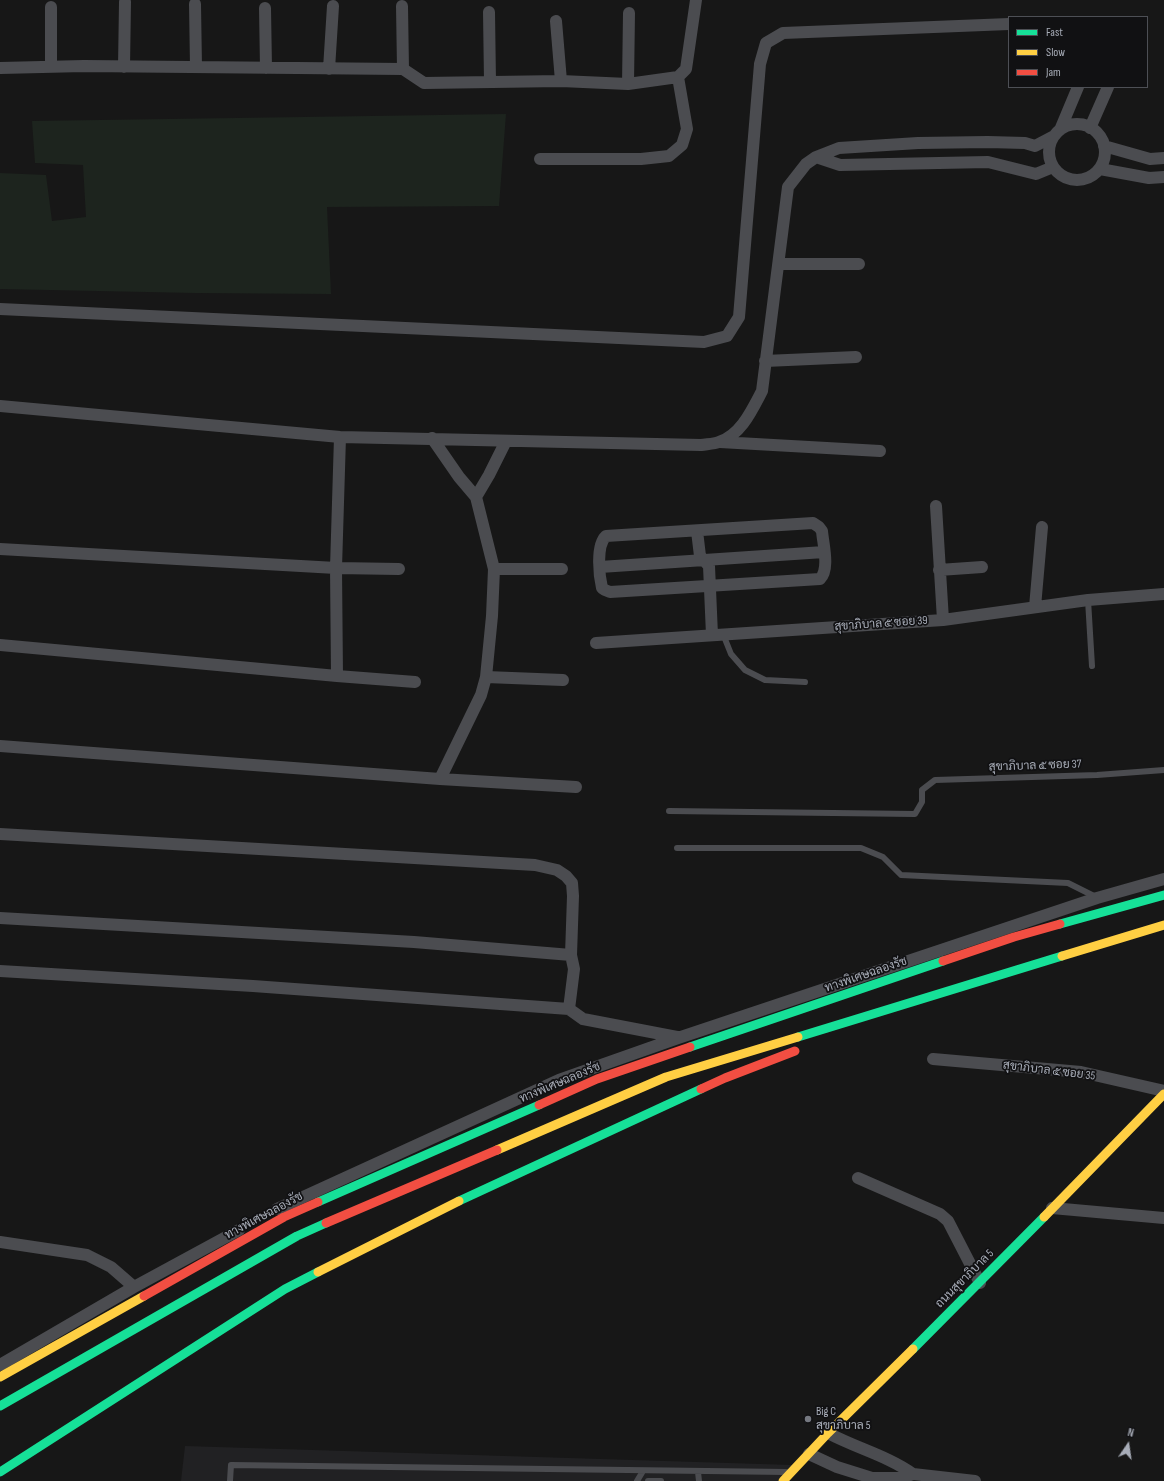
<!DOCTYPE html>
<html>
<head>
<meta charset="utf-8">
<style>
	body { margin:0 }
	#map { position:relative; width:1164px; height:1481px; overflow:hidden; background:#171717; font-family:"Sofia Sans Condensed",sans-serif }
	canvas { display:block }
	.legend { position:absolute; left:1008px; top:16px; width:140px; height:72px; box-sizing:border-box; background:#111113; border:1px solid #4d4f55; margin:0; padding:5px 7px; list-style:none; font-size:12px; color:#a8adb8 }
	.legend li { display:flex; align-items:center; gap:8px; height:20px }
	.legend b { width:20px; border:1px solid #4d4f55 }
	.north { position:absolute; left:1108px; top:1425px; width:40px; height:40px; -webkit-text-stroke:3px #111113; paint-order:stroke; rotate:13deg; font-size:11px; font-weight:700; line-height:16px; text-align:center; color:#a8adb8 }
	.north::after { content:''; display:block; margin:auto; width:14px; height:18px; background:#a8adb8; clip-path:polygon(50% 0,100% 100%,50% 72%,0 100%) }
</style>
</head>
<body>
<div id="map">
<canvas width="1164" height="1481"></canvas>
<ul class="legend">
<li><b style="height:5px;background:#16e098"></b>Fast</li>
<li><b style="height:5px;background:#ffcf43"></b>Slow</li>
<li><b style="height:5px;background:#f24e42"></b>Jam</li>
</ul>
<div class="north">N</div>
</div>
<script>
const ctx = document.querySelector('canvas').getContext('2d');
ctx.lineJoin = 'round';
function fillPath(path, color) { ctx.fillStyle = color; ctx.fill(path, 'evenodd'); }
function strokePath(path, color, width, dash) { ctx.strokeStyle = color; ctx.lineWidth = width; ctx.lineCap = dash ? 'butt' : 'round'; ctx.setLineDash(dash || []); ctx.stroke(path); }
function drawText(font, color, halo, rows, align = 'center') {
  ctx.font = font + ' "Sofia Sans Condensed",Sarabun,sans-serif'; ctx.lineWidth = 3.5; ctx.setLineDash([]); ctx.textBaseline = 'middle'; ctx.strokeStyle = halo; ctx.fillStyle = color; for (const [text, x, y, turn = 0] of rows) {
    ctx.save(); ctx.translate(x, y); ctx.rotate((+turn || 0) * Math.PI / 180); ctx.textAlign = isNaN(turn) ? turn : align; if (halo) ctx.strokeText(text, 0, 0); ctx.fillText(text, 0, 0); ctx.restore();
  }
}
const built = new Path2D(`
	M 185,1446 L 793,1465 L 778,1481 L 181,1481 Z`);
const green = new Path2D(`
	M 506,114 L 499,206 L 327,207 L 331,294 L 195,293 L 0,289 L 0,173 L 46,175 L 52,221 L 86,217 L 83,165 L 35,163 L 32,121 Z`);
const lane = new Path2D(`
	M 1088,600 L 1092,666
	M 723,634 L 731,654 L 745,670 L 765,680 L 805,682
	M 669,811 L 915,814 L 922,802 L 922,790 L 935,780 L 1097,775 L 1164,770
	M 677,848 L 861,848 L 883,857 L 901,875 L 1068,883 L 1096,897
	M 698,1472 L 699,1481
	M 230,1481 L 231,1465 L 786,1472
	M 637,1481 L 643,1471
	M 648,1481 L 661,1481`);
const street = new Path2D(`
	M 195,4 L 196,67
	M 402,6 L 403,69
	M 265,8 L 266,68
	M 489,12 L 490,82
	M 556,21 L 561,81
	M 51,67 L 51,7
	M 124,67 L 125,2
	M 0,68 L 84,66 L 403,69 L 424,83 L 561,81 L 628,84 L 678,77 L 686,69 L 696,0
	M 329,69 L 333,6
	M 628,84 L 629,13
	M1049 152a28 28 0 1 1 56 0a28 28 0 1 1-56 0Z
	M 1090,128 L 1108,87
	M 1060,130 L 1078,87
	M 1104,146 L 1150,159 L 1164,158
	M 816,157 L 840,165 L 988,162 L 1036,174 L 1053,167
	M 540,159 L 641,159 L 669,156 L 682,145 L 687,129 L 678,77
	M 1100,169 L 1149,178 L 1164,177
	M 779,264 L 859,264
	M 0,309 L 704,342 L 727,336 L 739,317 L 760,64 L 766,43 L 783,33 L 1009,24
	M 765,361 L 856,357
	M 0,406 L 340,437 L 701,445 C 707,444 714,444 719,442 C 741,435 752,410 762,391 L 788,187 L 806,164 L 816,157 L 839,148 L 918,143 L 988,142 L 1025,143 L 1035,146 L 1054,136
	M 432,438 L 459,477 L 476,497 L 494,569 L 492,616 L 486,677 L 481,695 L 440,779
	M 720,442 L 880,451
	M 476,497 L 489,475 L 506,441
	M 936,506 L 943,620
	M 813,523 L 819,527 L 822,531 C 823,544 830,569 820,579 L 610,592 L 605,590 L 602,588 C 599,575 596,545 606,536 Z
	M 697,531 L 700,556 L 709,566 L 712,635
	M 0,549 L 336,568 L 399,569
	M 600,567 L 824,552
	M 494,569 L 562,569
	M 939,570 L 982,567
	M 1035,607 L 1042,527
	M 596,643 L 943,620 L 1088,600 L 1164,594
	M 0,645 L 337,676 L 415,682
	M 337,676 L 336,568 L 340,437
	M 486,677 L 563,680
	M 0,746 L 440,779 L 576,787
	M 0,834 L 535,865 L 557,870 L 566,876 L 572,883 L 573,896 L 571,955
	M 0,918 L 414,942 L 571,955 L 574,969 L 569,1009
	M 0,971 L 253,986 L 569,1009 L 583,1019 L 677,1037
	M 933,1059 L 1081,1072 L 1164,1091
	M 858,1178 L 940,1214 L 948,1221 L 980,1283
	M 1052,1208 L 1164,1218
	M 277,1209 L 559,1080 L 678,1038 L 1097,898 L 1164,879
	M 0,1242 L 87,1255 L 111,1267 L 134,1287
	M 0,1365 L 134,1287 L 239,1230
	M 828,1433 C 856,1448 888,1456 913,1474
	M 809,1454 L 837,1467 L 872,1478 L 902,1478 L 913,1474 L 975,1481`);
const fast = new Path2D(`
	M 1060,924 L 1164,895
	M 798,1037 L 1062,956
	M 690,1047 L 943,961
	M 459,1201 L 701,1089
	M 318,1202 L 539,1105
	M 913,1349 L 1044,1217
	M 0,1406 L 297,1236 L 326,1223
	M 0,1472 L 285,1289 L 318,1272`);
const slow = new Path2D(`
	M 1062,956 L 1164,925
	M 497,1150 L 666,1077 L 798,1037
	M 1044,1217 L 1164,1094
	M 318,1272 L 459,1201
	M 0,1377 L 144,1296
	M 783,1481 L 828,1433 L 913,1349`);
const jam = new Path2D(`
	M 943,961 L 1014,937 L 1060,924
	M 701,1089 L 725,1078 L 795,1051
	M 539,1105 L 597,1079 L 690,1047
	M 326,1223 L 497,1150
	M 144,1296 L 284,1217 L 318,1202`);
const markers = [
	[808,1419,4,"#757880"]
];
const streetNames = [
	["สุขาภิบาล ๕ ซอย 39",881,624,-4],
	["สุขาภิบาล ๕ ซอย 37",1035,766,-2],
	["ทางพิเศษฉลองรัช",866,975,-19],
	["สุขาภิบาล ๕ ซอย 35",1049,1071,7],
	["ทางพิเศษฉลองรัช",560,1083,-23],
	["ทางพิเศษฉลองรัช",264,1216,-28],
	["ถนนสุขาภิบาล 5",965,1279,-45]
];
const poiNames = [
	["Big C",816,1412],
	["สุขาภิบาล 5",816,1426]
];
fillPath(built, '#212123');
fillPath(green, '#1d241e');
strokePath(lane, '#4b4c50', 6);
strokePath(street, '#4b4c50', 12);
strokePath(fast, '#16e098', 9);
strokePath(slow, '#ffcf43', 9);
strokePath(jam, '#f24e42', 9);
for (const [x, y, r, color] of markers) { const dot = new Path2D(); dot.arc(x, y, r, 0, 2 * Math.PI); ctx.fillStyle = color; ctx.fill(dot); strokePath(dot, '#111113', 1.5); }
drawText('12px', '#a8adb8', '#111113', streetNames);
drawText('12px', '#a8adb8', '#111113', poiNames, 'left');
</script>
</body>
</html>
